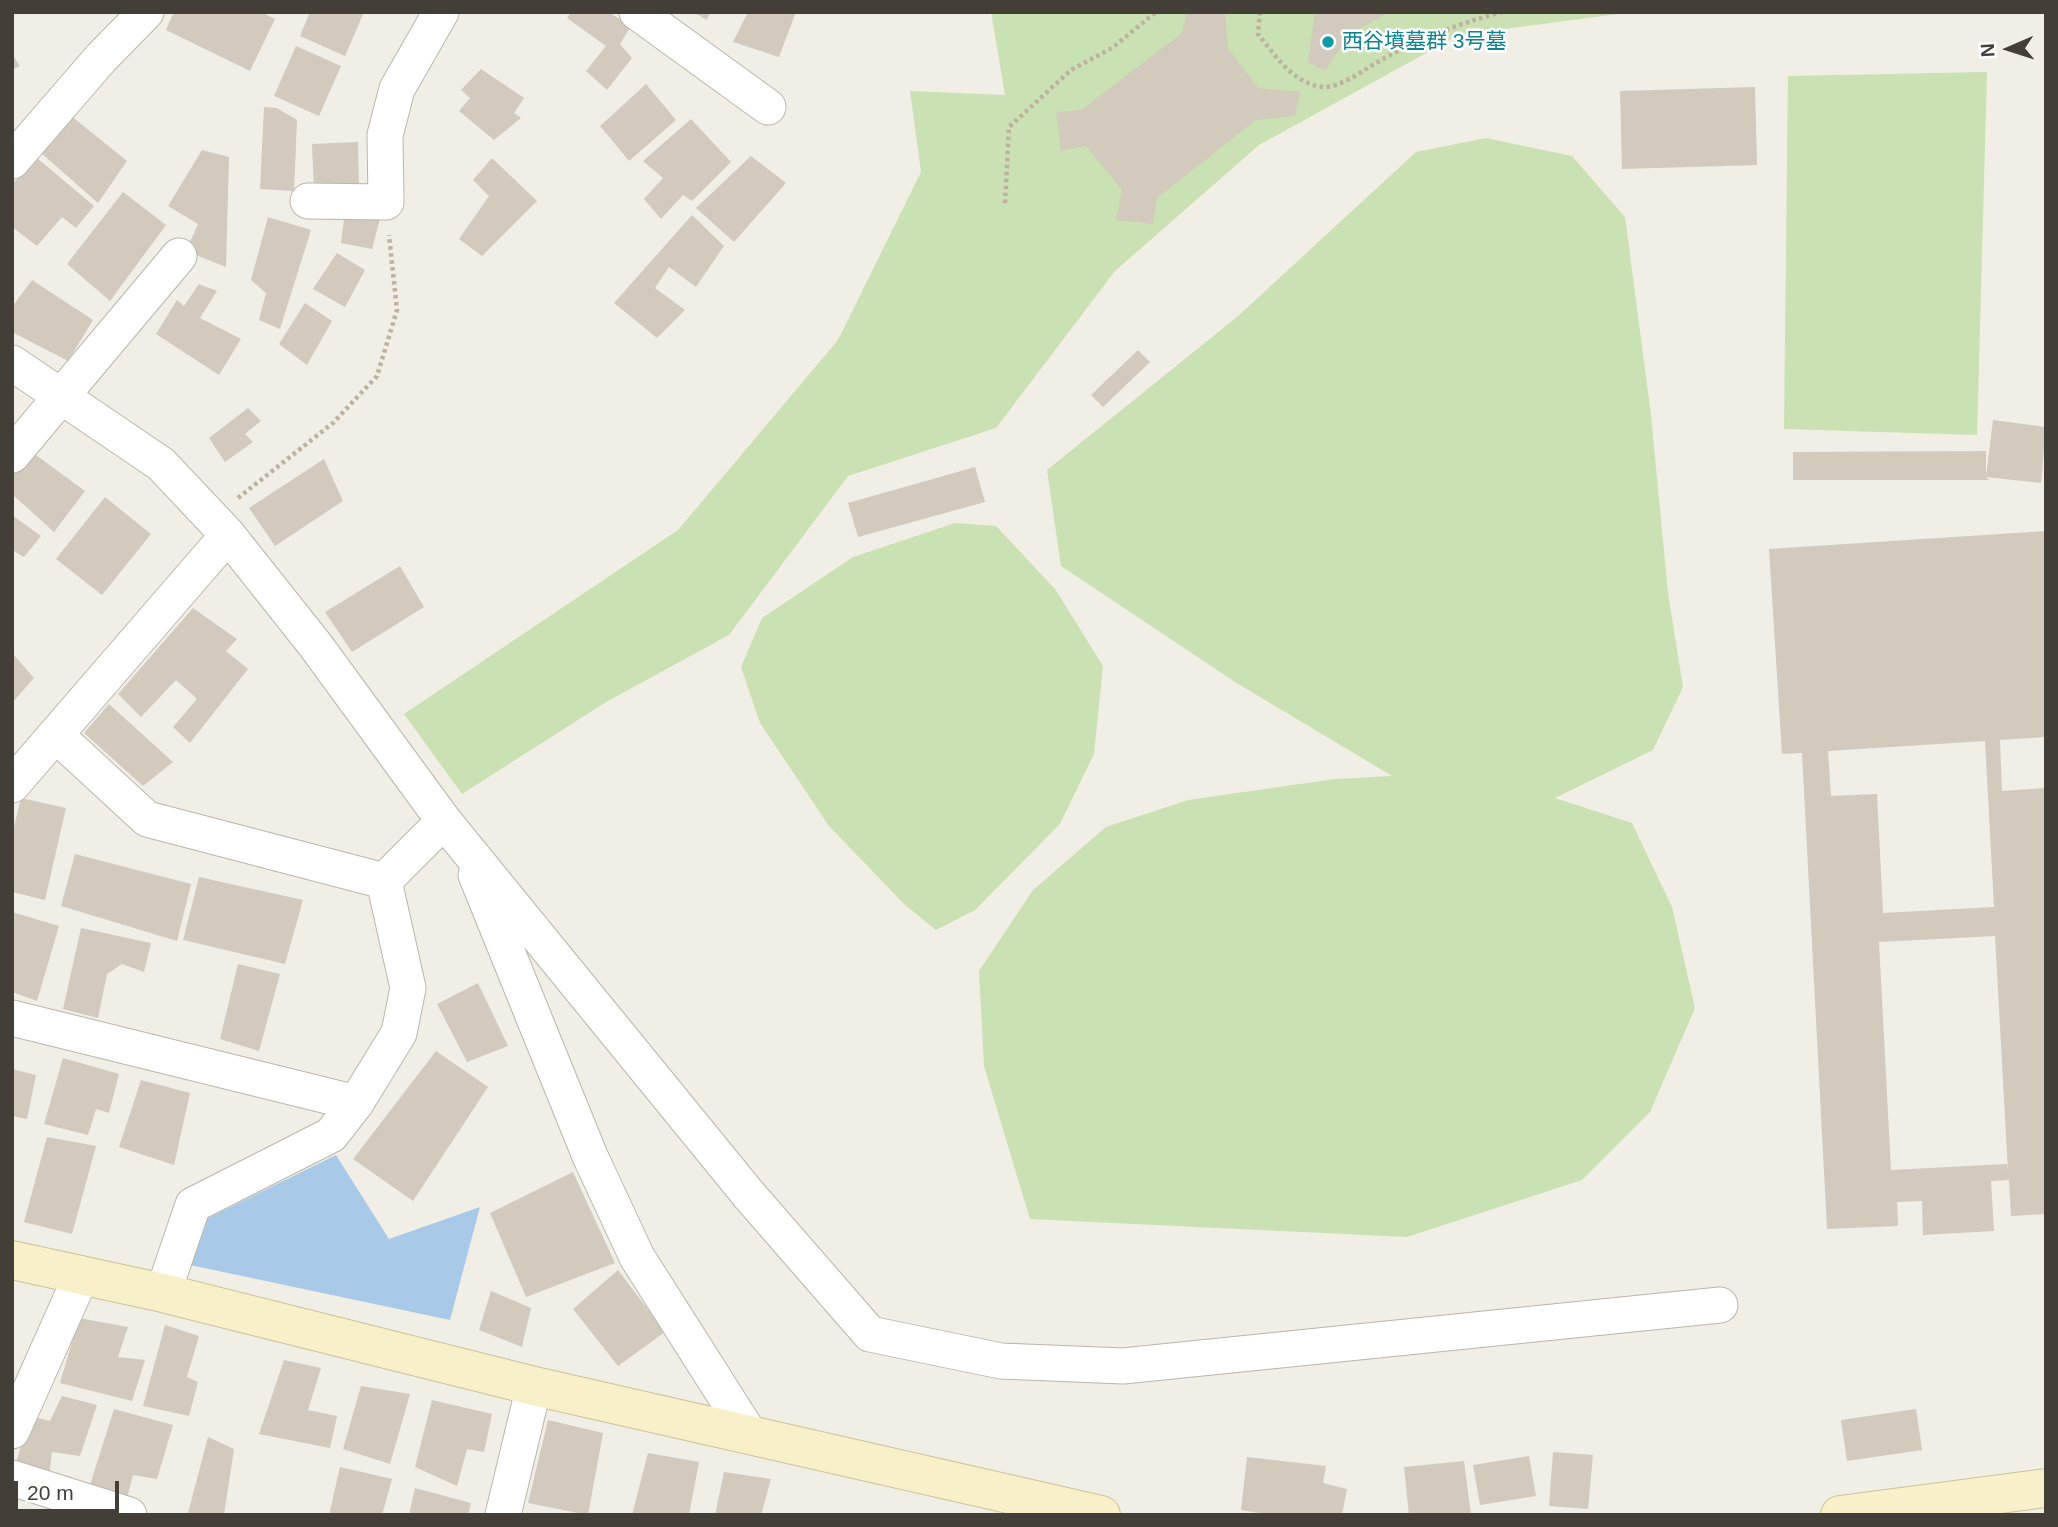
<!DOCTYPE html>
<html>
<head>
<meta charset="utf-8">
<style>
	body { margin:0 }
	#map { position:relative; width:2058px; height:1527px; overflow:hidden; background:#f1eee6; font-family:Helvetica,sans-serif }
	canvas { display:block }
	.frame { position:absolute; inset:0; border:14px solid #433f36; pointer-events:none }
	.north { position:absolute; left:1974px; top:14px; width:70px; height:70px; -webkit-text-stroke:5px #fff; paint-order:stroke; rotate:267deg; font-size:19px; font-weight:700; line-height:28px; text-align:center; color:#433f36 }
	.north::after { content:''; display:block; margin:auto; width:24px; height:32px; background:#433f36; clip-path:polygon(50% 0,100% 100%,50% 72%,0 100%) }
	.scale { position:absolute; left:14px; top:1481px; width:105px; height:32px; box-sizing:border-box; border:4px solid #433f36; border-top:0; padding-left:9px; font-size:21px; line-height:24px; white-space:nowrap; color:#433f36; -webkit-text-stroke:5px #fff; paint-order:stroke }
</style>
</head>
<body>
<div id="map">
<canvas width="2058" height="1527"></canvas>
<div class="frame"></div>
<div class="north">N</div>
<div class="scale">20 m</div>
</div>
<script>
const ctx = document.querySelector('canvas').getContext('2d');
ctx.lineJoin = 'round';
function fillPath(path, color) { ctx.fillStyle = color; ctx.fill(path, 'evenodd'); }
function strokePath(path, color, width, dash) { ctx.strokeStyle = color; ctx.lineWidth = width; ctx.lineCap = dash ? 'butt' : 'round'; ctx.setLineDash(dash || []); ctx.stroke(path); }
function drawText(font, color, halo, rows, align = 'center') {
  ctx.font = font + ' Helvetica,"Noto Sans JP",sans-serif'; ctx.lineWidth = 5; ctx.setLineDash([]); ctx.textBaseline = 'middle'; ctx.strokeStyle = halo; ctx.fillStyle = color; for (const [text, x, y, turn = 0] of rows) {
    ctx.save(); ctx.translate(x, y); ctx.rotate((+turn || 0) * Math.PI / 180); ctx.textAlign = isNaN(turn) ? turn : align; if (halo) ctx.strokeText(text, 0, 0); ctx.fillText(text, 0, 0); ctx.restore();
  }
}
const green = new Path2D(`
	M 991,12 L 1633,12 L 1459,35 L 1259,145 L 1115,271 L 996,428 L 848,476 L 729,635 L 606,702 L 462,794 L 404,714 L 678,530 L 838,340 L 921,172 L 910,91 L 1005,95 Z
	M 1987,72 L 1977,435 L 1784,429 L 1788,76 Z
	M 1486,138 L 1572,156 L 1625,217 L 1651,415 L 1668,593 L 1683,687 L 1653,750 L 1555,798 L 1632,823 L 1672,907 L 1695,1008 L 1650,1112 L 1582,1180 L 1407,1237 L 1030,1219 L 984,1066 L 979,971 L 1033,890 L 1106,827 L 1188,800 L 1335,779 L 1392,776 L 1235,682 L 1061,566 L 1047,470 L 1237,317 L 1416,152 Z
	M 955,523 L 996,526 L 1055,589 L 1103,666 L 1094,754 L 1060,824 L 975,910 L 936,930 L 904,904 L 829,826 L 760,723 L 741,667 L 762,618 L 853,557 Z`);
const water = new Path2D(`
	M 336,1155 L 389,1239 L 480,1207 L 450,1320 L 190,1265 L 202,1221 Z`);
const building = new Path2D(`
	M 174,12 L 261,12 L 275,19 L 250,71 L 166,30 Z
	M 310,12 L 364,12 L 345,56 L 300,36 Z
	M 571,12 L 608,12 L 631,26 L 620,44 L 632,58 L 607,90 L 586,71 L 606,46 L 567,18 Z
	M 693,12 L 710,12 L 707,20 Z
	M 748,12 L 796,12 L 779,57 L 733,42 Z
	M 1187,12 L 1225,12 L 1228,48 L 1258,88 L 1300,92 L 1295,116 L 1256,120 L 1157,198 L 1153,224 L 1116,220 L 1122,190 L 1086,146 L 1061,151 L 1056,112 L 1081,110 L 1182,33 Z
	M 1315,12 L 1389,12 L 1357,30 L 1343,44 L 1325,71 L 1308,62 Z
	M 296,46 L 341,66 L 319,116 L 274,96 Z
	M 12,54 L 20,66 L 12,70 Z
	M 481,69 L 524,98 L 514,113 L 521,118 L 494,140 L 459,111 L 470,98 L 461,90 Z
	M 646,84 L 676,120 L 629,161 L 600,126 Z
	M 1755,87 L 1757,165 L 1622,169 L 1620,91 Z
	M 264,107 L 277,108 L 297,120 L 294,191 L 260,189 Z
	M 70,115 L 127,161 L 98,203 L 40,152 Z
	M 691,119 L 731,162 L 692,201 L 683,195 L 661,219 L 644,199 L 663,178 L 643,161 Z
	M 358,142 L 359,188 L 314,190 L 312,144 Z
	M 202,150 L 229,157 L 226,267 L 186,251 L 198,224 L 168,206 Z
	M 751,156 L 786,183 L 734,242 L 696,208 Z
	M 37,158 L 94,206 L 76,228 L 62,217 L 37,246 L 12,227 L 12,184 Z
	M 492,158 L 537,201 L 482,256 L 459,239 L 489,196 L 473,180 Z
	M 123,192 L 166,225 L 110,301 L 67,264 Z
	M 345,211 L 380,219 L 372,249 L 341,243 Z
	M 692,215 L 724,246 L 696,287 L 669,267 L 655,288 L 685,310 L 657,338 L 614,303 Z
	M 268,217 L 311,230 L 280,329 L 259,320 L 266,293 L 251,280 Z
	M 337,253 L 365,270 L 345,307 L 313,289 Z
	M 32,280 L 93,320 L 68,361 L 12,332 L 12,307 Z
	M 199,284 L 217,291 L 200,318 L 241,339 L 219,375 L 156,334 L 177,300 L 184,306 Z
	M 305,303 L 332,321 L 307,365 L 279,344 Z
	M 1138,350 L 1150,362 L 1103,407 L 1091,395 Z
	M 248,408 L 261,421 L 245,434 L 253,442 L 225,462 L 209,438 Z
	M 1993,420 L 2046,427 L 2041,483 L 1986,477 L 1989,480 L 1793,480 L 1793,452 L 1986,451 L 1986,477 Z
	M 29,450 L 85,491 L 54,532 L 12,494 L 12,474 Z
	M 324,459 L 343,501 L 275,546 L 249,508 Z
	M 975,467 L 985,502 L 858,537 L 848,503 Z
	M 105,497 L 151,534 L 102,595 L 56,559 Z
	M 12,515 L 41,536 L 24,557 L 12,550 Z
	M 2046,531 L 2046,737 L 2000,740 L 2002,791 L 2046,788 L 2046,1214 L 2011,1216 L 2009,1180 L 1991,1181 L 1994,1231 L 1923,1235 L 1922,1201 L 1897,1202 L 1898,1226 L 1827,1229 L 1802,753 L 1782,754 L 1769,549 ZM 1985,741 L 1994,907 L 1883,913 L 1877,794 L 1831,796 L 1828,751 ZM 1995,936 L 2008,1171 L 2007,1164 L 1891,1170 L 1879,942 Z
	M 400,566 L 424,607 L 352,652 L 325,612 Z
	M 193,608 L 237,639 L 226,651 L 248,669 L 190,743 L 173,727 L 197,699 L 176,680 L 141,717 L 118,694 Z
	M 12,653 L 34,678 L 12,703 Z
	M 109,704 L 173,762 L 143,786 L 84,733 Z
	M 21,798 L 66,808 L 45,900 L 12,892 L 12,835 Z
	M 75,854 L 191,884 L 177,941 L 61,906 Z
	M 199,877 L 303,900 L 285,964 L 183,940 Z
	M 12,912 L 59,926 L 37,1001 L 12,992 Z
	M 81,928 L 151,943 L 144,972 L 122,964 L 107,974 L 98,1018 L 63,1009 Z
	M 238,964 L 280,974 L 259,1051 L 220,1039 Z
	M 478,983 L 508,1046 L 467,1062 L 437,1004 Z
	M 436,1051 L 488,1087 L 413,1201 L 353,1159 Z
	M 63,1058 L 119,1074 L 109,1113 L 96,1109 L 88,1135 L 44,1124 Z
	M 12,1069 L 36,1075 L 27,1119 L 12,1116 Z
	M 141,1080 L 190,1093 L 174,1165 L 119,1147 Z
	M 47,1137 L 96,1146 L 72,1234 L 24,1222 Z
	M 573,1172 L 615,1263 L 526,1297 L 490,1213 Z
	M 618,1270 L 665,1332 L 618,1366 L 573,1309 Z
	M 491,1291 L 531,1308 L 522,1347 L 479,1330 Z
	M 79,1318 L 128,1327 L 118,1357 L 145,1360 L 132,1401 L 60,1383 Z
	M 165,1325 L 199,1336 L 187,1377 L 198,1382 L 189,1416 L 143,1406 Z
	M 284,1360 L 321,1368 L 308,1410 L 337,1416 L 330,1448 L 259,1434 Z
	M 361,1386 L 410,1394 L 390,1464 L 343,1449 Z
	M 62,1396 L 97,1405 L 80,1456 L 52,1452 L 49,1477 L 15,1466 L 30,1416 L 50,1421 Z
	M 432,1400 L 492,1414 L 484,1452 L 467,1449 L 457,1486 L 415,1467 Z
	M 114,1409 L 173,1425 L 157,1479 L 133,1475 L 127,1498 L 89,1488 Z
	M 1916,1409 L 1922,1450 L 1847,1461 L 1841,1420 Z
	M 548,1420 L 603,1433 L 588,1515 L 528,1503 Z
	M 208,1437 L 234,1449 L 224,1515 L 188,1513 Z
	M 1553,1452 L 1593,1455 L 1588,1509 L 1549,1506 Z
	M 648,1453 L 699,1462 L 689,1515 L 632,1515 Z
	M 1529,1456 L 1536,1496 L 1480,1505 L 1473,1465 Z
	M 1247,1457 L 1326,1466 L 1323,1483 L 1347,1489 L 1342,1515 L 1272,1515 L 1241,1510 Z
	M 1464,1461 L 1471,1515 L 1409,1515 L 1404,1467 Z
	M 340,1467 L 392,1479 L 382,1515 L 329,1515 Z
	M 724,1472 L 771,1479 L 761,1515 L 715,1515 Z
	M 415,1488 L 471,1503 L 468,1515 L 409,1515 Z`);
const path = new Path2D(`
	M 1260,12 L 1258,34 C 1275,55 1293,84 1323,87 C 1336,88 1353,77 1363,71 C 1407,43 1451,26 1502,12
	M 1005,203 L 1009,127 L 1071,70 L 1112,48 L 1156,12
	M 238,498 L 333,423 L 377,376 L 397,310 L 389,235`);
const street = new Path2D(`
	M 637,12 L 768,107
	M 12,161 L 101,58 L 146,12
	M 308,201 L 386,202 L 385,135 L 397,89 L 441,12
	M 12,363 L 161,464 L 228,535 L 316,646 L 444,821 L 749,1195 L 870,1334 L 1001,1361 L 1123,1366 L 1720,1305
	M 12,455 L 179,256
	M 57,736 L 147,819 L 384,881
	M 12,785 L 228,535
	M 476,875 L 590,1156 L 637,1257 L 750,1435
	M 12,1018 L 356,1103
	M 163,1293 L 193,1205 L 331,1135 L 356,1103 L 399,1033 L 408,988 L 384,881 L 444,821
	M 12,1431 L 82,1274
	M 12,1478 L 129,1515
	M 503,1515 L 534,1386`);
const secondary = new Path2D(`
	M 12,1260 L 163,1293 L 534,1386 L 1101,1515
	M 1840,1515 L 2046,1488`);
const markers = [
	[1328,42,7,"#0f9aa8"]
];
const cultureNames = [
	["西谷墳墓群 3号墓",1342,42]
];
fillPath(green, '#c9e1b3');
fillPath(water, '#a8cae8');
fillPath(building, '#d1cabd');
strokePath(street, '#bbb6aa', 37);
strokePath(secondary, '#ccc29a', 40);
strokePath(path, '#bcb29d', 4.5, [3.5, 3.5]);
strokePath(street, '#fff', 35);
strokePath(secondary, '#f8f0c9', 38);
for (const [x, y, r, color] of markers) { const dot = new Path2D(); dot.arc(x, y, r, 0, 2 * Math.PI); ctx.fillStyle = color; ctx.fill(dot); strokePath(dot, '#fff', 2.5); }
drawText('21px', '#0d838f', '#fff', cultureNames, 'left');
</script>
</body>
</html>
